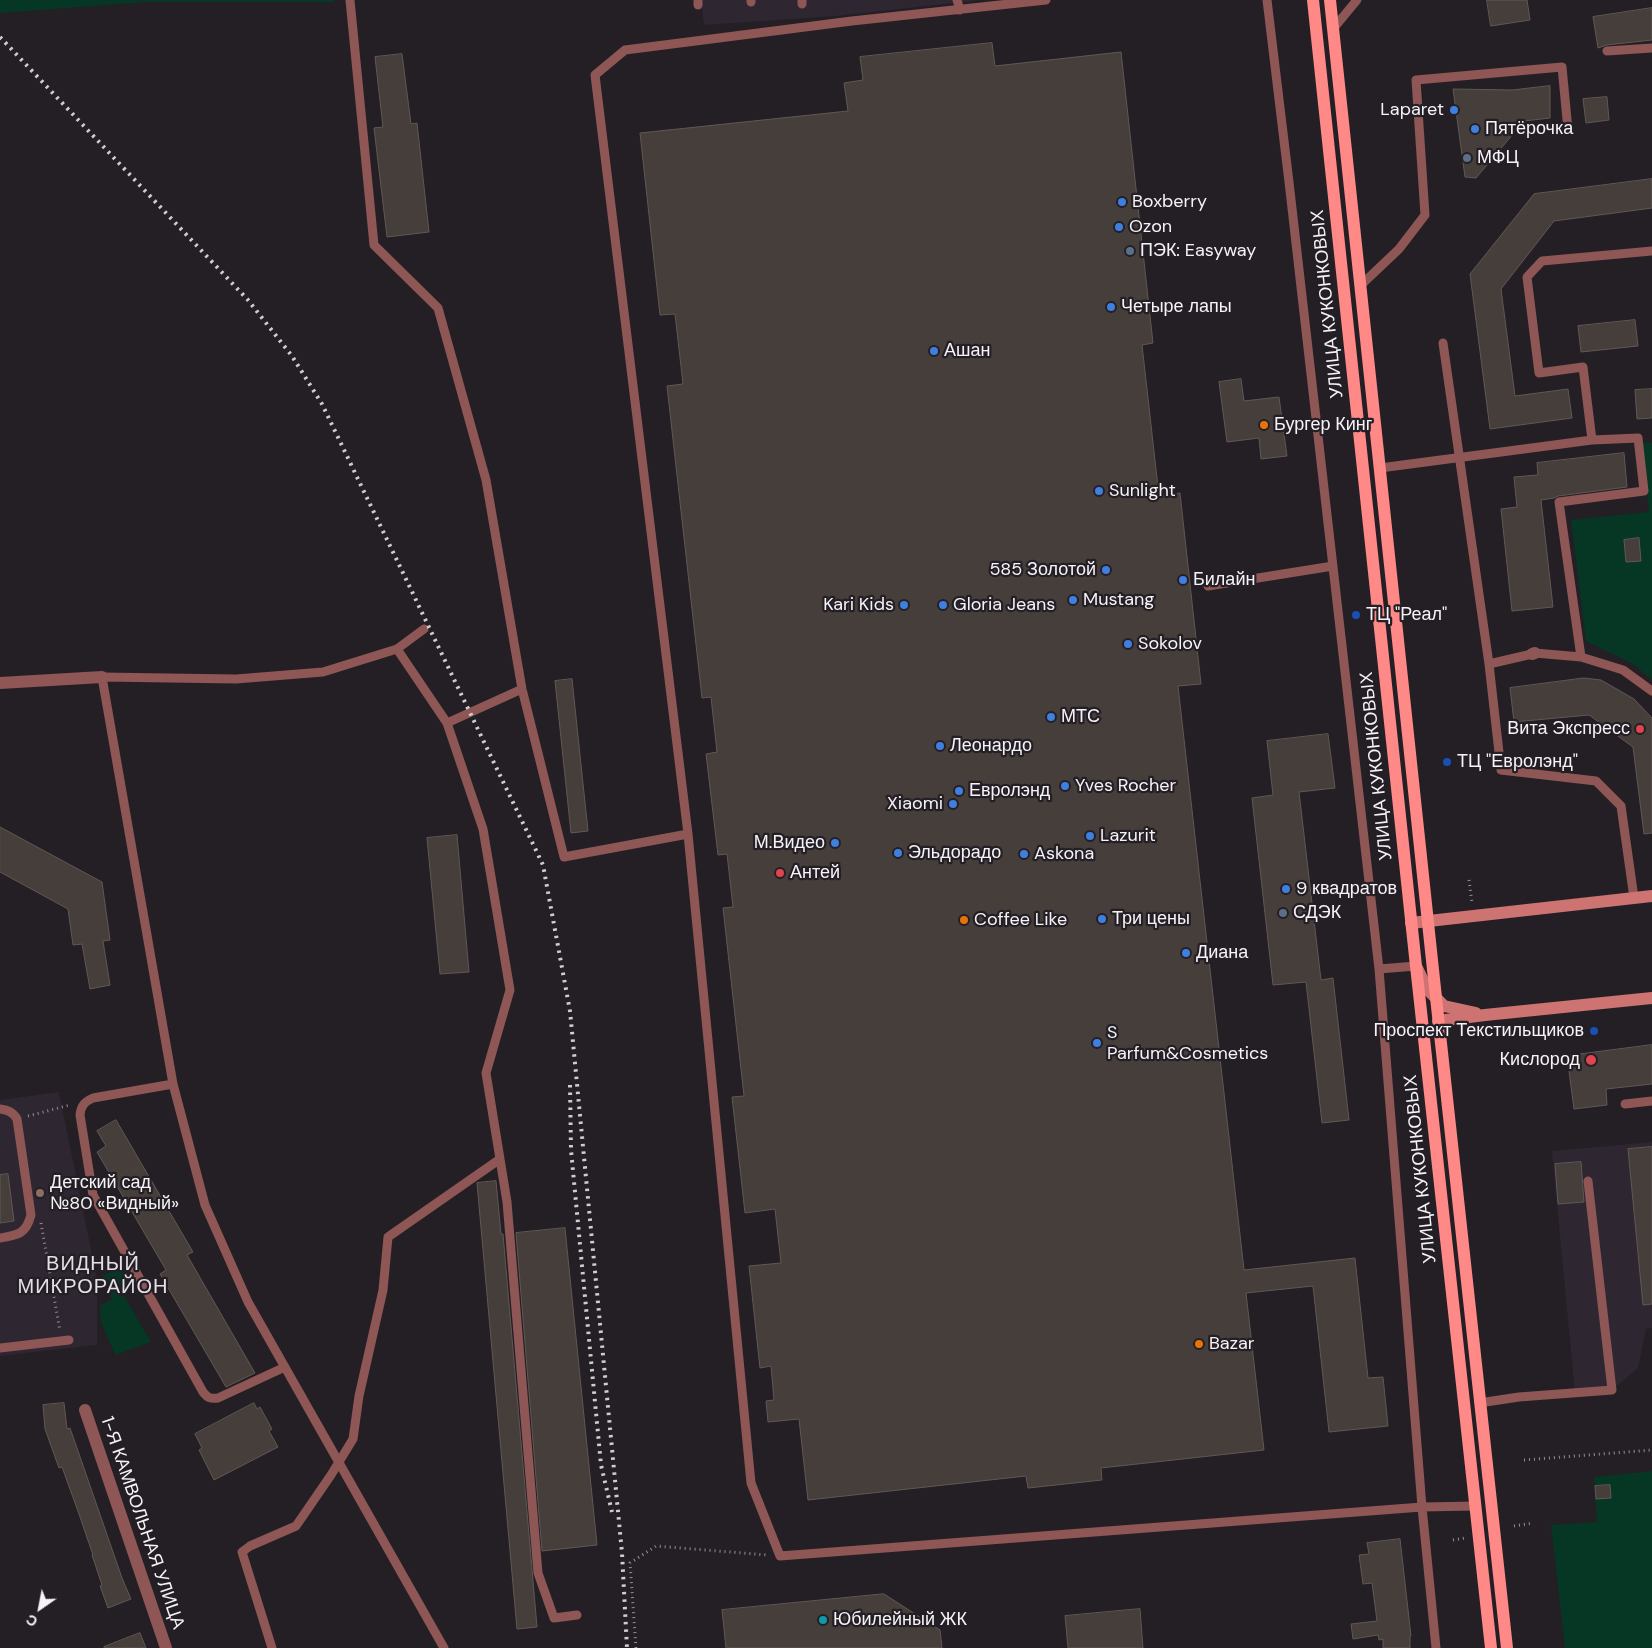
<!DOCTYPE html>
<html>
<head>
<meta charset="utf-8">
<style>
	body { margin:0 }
	#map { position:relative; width:1652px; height:1648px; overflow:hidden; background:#231f25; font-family:"DM Sans",sans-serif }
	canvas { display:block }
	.north { position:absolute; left:15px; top:1583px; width:50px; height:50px; -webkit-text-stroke:4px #231f25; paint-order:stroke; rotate:213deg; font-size:14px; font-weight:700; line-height:20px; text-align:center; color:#f6f3f8 }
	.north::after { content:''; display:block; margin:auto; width:18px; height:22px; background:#f6f3f8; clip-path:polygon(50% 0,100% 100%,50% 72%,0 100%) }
</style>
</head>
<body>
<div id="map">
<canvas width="1652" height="1648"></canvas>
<div class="north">С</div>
</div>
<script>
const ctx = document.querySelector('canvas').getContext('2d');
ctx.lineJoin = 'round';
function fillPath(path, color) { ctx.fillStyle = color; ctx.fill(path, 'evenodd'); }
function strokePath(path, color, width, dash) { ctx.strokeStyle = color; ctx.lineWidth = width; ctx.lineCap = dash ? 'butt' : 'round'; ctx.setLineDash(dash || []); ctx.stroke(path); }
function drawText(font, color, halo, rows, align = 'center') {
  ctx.font = font + ' "DM Sans",sans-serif'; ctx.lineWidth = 4.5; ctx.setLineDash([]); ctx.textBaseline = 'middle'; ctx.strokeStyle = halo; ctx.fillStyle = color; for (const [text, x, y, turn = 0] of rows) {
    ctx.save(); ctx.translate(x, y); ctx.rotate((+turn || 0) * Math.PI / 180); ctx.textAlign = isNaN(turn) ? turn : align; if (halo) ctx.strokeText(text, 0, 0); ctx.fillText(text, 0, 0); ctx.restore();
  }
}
const built = new Path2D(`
	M 701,0 L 980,0 L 836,16 L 704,25 Z
	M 59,1092 L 97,1279 L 97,1345 L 0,1356 L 0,1100 Z
	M 1652,1142 L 1652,1328 L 1646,1329 L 1638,1368 L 1612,1390 L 1575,1394 L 1552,1151 Z`);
const green = new Path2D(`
	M 0,0 L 334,0 L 334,2 L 146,2 L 0,13 Z
	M 1642,443 L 1652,443 L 1652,680 L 1633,664 L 1586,641 L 1571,520 L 1649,512 Z
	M 121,1265 L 134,1287 L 123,1294 L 151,1342 L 115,1355 L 101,1322 L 100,1306 L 112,1299 L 100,1278 Z
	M 1652,1471 L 1652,1648 L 1565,1648 L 1551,1525 L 1597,1522 L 1594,1477 Z`);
const building = new Path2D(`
	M 1487,0 L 1527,0 L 1530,20 L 1491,26 Z
	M 1652,8 L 1652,40 L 1607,45 L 1598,48 L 1593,17 Z
	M 992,43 L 995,66 L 1121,52 L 1153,343 L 1142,345 L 1159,496 L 1180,493 L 1201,684 L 1178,686 L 1244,1270 L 1355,1258 L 1368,1378 L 1383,1377 L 1388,1426 L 1329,1432 L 1313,1286 L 1246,1293 L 1264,1450 L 1101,1468 L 1102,1480 L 1028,1488 L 1026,1476 L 808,1500 L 799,1419 L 768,1422 L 766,1401 L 774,1400 L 771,1366 L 760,1368 L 749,1266 L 781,1263 L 775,1209 L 745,1213 L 732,1097 L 744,1096 L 723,908 L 733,907 L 727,854 L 718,855 L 706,754 L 717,752 L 711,697 L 702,698 L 667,386 L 683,384 L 675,314 L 660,315 L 640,133 L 848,111 L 844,83 L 863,80 L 860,57 Z
	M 402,54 L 411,124 L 417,123 L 429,232 L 387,237 L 374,128 L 383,127 L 375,57 Z
	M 1550,86 L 1550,118 L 1524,121 L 1476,178 L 1465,177 L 1453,89 L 1512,90 Z
	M 1607,97 L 1609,120 L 1586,123 L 1583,99 Z
	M 1652,179 L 1652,208 L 1554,221 L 1501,289 L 1515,396 L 1568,389 L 1572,418 L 1490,429 L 1470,274 L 1534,194 Z
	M 1635,320 L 1638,346 L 1581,352 L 1578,326 Z
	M 1241,379 L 1244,401 L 1279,397 L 1287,456 L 1261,459 L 1259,438 L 1227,442 L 1219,382 Z
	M 1652,389 L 1652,418 L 1637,419 L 1635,390 Z
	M 1624,453 L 1627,487 L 1558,496 L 1554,498 L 1541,500 L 1553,607 L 1512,611 L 1501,509 L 1517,507 L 1514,477 L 1538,475 L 1537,463 Z
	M 1639,538 L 1641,561 L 1626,562 L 1624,540 Z
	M 1584,678 L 1601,680 L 1634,699 L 1652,718 L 1652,833 L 1644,834 L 1633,747 L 1589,715 L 1514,722 L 1510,688 Z
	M 572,679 L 588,831 L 571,833 L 555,681 Z
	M 1328,734 L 1335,788 L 1299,792 L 1321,980 L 1333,978 L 1349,1120 L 1322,1123 L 1306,982 L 1273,985 L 1252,798 L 1273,795 L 1267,741 Z
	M 0,827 L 102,882 L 110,940 L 103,941 L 110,985 L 90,989 L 82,944 L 73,945 L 68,909 L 0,872 Z
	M 457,835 L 469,972 L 440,974 L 427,838 Z
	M 1652,1045 L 1652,1084 L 1606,1089 L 1607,1105 L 1574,1109 L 1567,1056 Z
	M 116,1120 L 193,1252 L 187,1255 L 255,1373 L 226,1387 L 160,1274 L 166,1270 L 97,1152 L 106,1146 L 97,1131 Z
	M 1652,1147 L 1652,1304 L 1643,1305 L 1628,1149 Z
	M 1581,1162 L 1584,1202 L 1558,1204 L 1555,1164 Z
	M 8,1174 L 14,1221 L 0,1223 L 0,1175 Z
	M 496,1181 L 501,1234 L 503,1234 L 537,1627 L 517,1629 L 477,1183 Z
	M 565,1228 L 597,1545 L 542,1551 L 516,1233 Z
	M 64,1403 L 67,1429 L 70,1428 L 122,1578 L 131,1599 L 108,1608 L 100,1586 L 102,1585 L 92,1555 L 93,1555 L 79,1514 L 62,1467 L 59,1468 L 45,1429 L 43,1405 Z
	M 254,1403 L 257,1409 L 260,1407 L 272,1429 L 269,1431 L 278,1447 L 214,1480 L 199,1450 L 202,1448 L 195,1434 Z
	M 1610,1485 L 1611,1498 L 1596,1499 L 1595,1486 Z
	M 1400,1539 L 1411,1636 L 1410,1636 L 1410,1648 L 1383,1648 L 1383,1639 L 1379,1640 L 1378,1635 L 1353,1639 L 1351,1624 L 1377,1621 L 1372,1583 L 1363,1584 L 1359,1555 L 1369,1554 L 1367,1543 Z
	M 884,1594 L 940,1630 L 942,1648 L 726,1648 L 722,1610 Z
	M 1140,1609 L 1143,1648 L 1068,1648 L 1065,1616 Z
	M 140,1633 L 146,1648 L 104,1648 L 104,1647 Z`);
const path = new Path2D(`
	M 1469,880 L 1472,903
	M 1486,1027 L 1488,1039
	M 28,1116 L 70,1105
	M 41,1223 L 60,1331
	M 1524,1460 L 1652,1450
	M 1514,1526 L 1533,1523
	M 1453,1540 L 1465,1538
	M 636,1648 L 630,1563 L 656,1546 L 767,1555`);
const lane = new Path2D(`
	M 350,0 L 374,245 L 438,308 L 486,480 L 522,689 L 564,857 L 688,834 L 751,1483 L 780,1556 L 1422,1507 L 1436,1648
	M 698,0 L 698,5
	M 802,0 L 802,4
	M 957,0 L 960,10
	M 1267,0 L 1289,182 L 1379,969
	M 751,2 L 751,0
	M 1333,29 L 1357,0
	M 1607,51 L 1652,48
	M 1361,285 L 1399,249 L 1425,215 L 1416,80 L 1562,67 L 1568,130
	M 1443,343 L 1489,664 L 1501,770 L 1596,781 L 1621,806 L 1634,898
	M 1592,440 L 1638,438 L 1644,491 L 1559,502 L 1581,657 L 1623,670 L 1652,691
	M 1380,468 L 1592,440 L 1583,367 L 1539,373 L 1527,277 L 1542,261 L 1652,251
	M 1208,586 L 1333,566
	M 424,629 L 397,649 L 323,672 L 236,679 L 102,677 L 173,1084 L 205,1205 L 248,1302 L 444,1648
	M 397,649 L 447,723
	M 1535,653 L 1581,657
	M 1489,664 L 1532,654
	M 522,689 L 447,723 L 483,829 L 510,990 L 486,1073 L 507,1202 L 538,1573 L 554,1618 L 577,1615
	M 688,834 L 595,75 L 625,50 L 852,21 L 1046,0
	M 1416,966 L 1379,969 L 1422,1507 L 1476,1506
	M 173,1084 L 93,1098 C 84,1102 81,1106 80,1115 L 93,1195 L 203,1392 C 208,1398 210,1399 218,1398 L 285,1367
	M 1625,1104 L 1652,1101
	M 0,1109 C 8,1110 13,1112 17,1119 L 31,1215 C 26,1234 18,1235 0,1238
	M 0,1348 L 69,1340
	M 1479,1403 L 1519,1397 L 1612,1390 L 1588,1181
	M 272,1648 L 242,1552 L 250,1546 L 296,1526 L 331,1475 L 353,1439 L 359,1396 L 383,1290 L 388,1237 L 500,1159`);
const street = new Path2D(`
	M 1532,654 L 1535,653
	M 0,683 L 102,677
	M 85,1410 L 166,1648`);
const secondary = new Path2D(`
	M 1411,923 L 1652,896
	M 1417,968 L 1427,989 L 1444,1006 L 1476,1013
	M 1438,1021 L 1485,1015 L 1652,998`);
const primary = new Path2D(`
	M 1313,0 L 1416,966 L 1491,1648
	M 1330,0 C 1388,549 1446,1099 1507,1648`);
const rail = new Path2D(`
	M 0,37 L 248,300 L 292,356 L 322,404 L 543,865 L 570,1011 L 622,1553 L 627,1648
	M 570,1085 L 571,1150 L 601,1465 L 612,1512`);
const markers = [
	[1454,110,5,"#3f7fe0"],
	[1475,129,5,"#3f7fe0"],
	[1467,158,5,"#5c6f8a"],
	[1122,202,5,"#3f7fe0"],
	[1119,227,5,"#3f7fe0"],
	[1130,251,5,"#5c6f8a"],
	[1111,307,5,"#3f7fe0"],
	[934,351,5,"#3f7fe0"],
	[1264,425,5,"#e8710a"],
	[1099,491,5,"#3f7fe0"],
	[1106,570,5,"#3f7fe0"],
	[1183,580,5,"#3f7fe0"],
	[1073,600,5,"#3f7fe0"],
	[904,605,5,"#3f7fe0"],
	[943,605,5,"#3f7fe0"],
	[1356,615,5,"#1a4fb4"],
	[1128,644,5,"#3f7fe0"],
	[1051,717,5,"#3f7fe0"],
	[1640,729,5,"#e0444e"],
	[940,746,5,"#3f7fe0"],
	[1447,762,5,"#1a4fb4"],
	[1065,786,5,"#3f7fe0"],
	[959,791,5,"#3f7fe0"],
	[953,804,5,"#3f7fe0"],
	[1090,836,5,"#3f7fe0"],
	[835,843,5,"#3f7fe0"],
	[898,853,5,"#3f7fe0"],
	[1024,854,5,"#3f7fe0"],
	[780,873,5,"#e0444e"],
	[1286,889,5,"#3f7fe0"],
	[1283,913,5,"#5c6f8a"],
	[1102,919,5,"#3f7fe0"],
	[964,920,5,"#e8710a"],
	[1186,953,5,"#3f7fe0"],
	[1594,1031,5,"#1a4fb4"],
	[1097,1043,5,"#3f7fe0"],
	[1591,1060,6,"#e0444e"],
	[40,1193,5,"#8d6e63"],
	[1199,1344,5,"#e8710a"],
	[823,1620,5,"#0f9aa8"]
];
const poiNames = [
	["Laparet",1444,110,"right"],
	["Пятёрочка",1485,129],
	["МФЦ",1477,158],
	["Boxberry",1132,202],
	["Ozon",1129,227],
	["ПЭК: Easyway",1140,251],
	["Четыре лапы",1121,307],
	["Ашан",944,351],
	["Бургер Кинг",1274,425],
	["Sunlight",1109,491],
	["585 Золотой",1096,570,"right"],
	["Билайн",1193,580],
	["Mustang",1083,600],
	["Kari Kids",894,605,"right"],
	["Gloria Jeans",953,605],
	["ТЦ \"Реал\"",1366,615],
	["Sokolov",1138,644],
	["МТС",1061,717],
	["Вита Экспресс",1630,729,"right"],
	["Леонардо",950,746],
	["ТЦ \"Евролэнд\"",1457,762],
	["Yves Rocher",1075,786],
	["Евролэнд",969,791],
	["Xiaomi",943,804,"right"],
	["Lazurit",1100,836],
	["М.Видео",825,843,"right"],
	["Эльдорадо",908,853],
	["Askona",1034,854],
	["Антей",790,873],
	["9 квадратов",1296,889],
	["СДЭК",1293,913],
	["Три цены",1112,919],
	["Coffee Like",974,920],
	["Диана",1196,953],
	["Проспект Текстильщиков",1584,1031,"right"],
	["S",1107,1033],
	["Parfum&Cosmetics",1107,1054],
	["Кислород",1580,1060,"right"],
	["Детский сад",50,1183],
	["№80 «Видный»",50,1204],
	["Bazar",1209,1344],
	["Юбилейный ЖК",833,1620]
];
const streetNames = [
	["УЛИЦА КУКОНКОВЫХ",1328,304,-96],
	["УЛИЦА КУКОНКОВЫХ",1377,766,-96],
	["УЛИЦА КУКОНКОВЫХ",1421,1169,-96],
	["1-Я КАМВОЛЬНАЯ УЛИЦА",142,1523,71]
];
const quarterNames = [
	["ВИДНЫЙ",93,1265],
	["МИКРОРАЙОН",93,1288]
];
fillPath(built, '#2e2631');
fillPath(green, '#063724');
fillPath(building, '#463e3b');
strokePath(building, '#615855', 1);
strokePath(path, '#938f95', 3, [1, 4]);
strokePath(lane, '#8e5654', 9);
strokePath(street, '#8e5654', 12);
strokePath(secondary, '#cd7371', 12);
strokePath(primary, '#fe8987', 12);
strokePath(rail, '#d0cdd2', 4, [2.5, 5]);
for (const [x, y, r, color] of markers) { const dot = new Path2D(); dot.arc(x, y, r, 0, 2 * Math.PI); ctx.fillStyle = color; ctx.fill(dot); strokePath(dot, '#231f25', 2); }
drawText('18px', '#f6f3f8', '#231f25', poiNames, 'left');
drawText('18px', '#f6f3f8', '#231f25', streetNames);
ctx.letterSpacing = '1px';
drawText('20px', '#e5dfe8', '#231f25', quarterNames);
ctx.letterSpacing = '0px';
</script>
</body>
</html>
